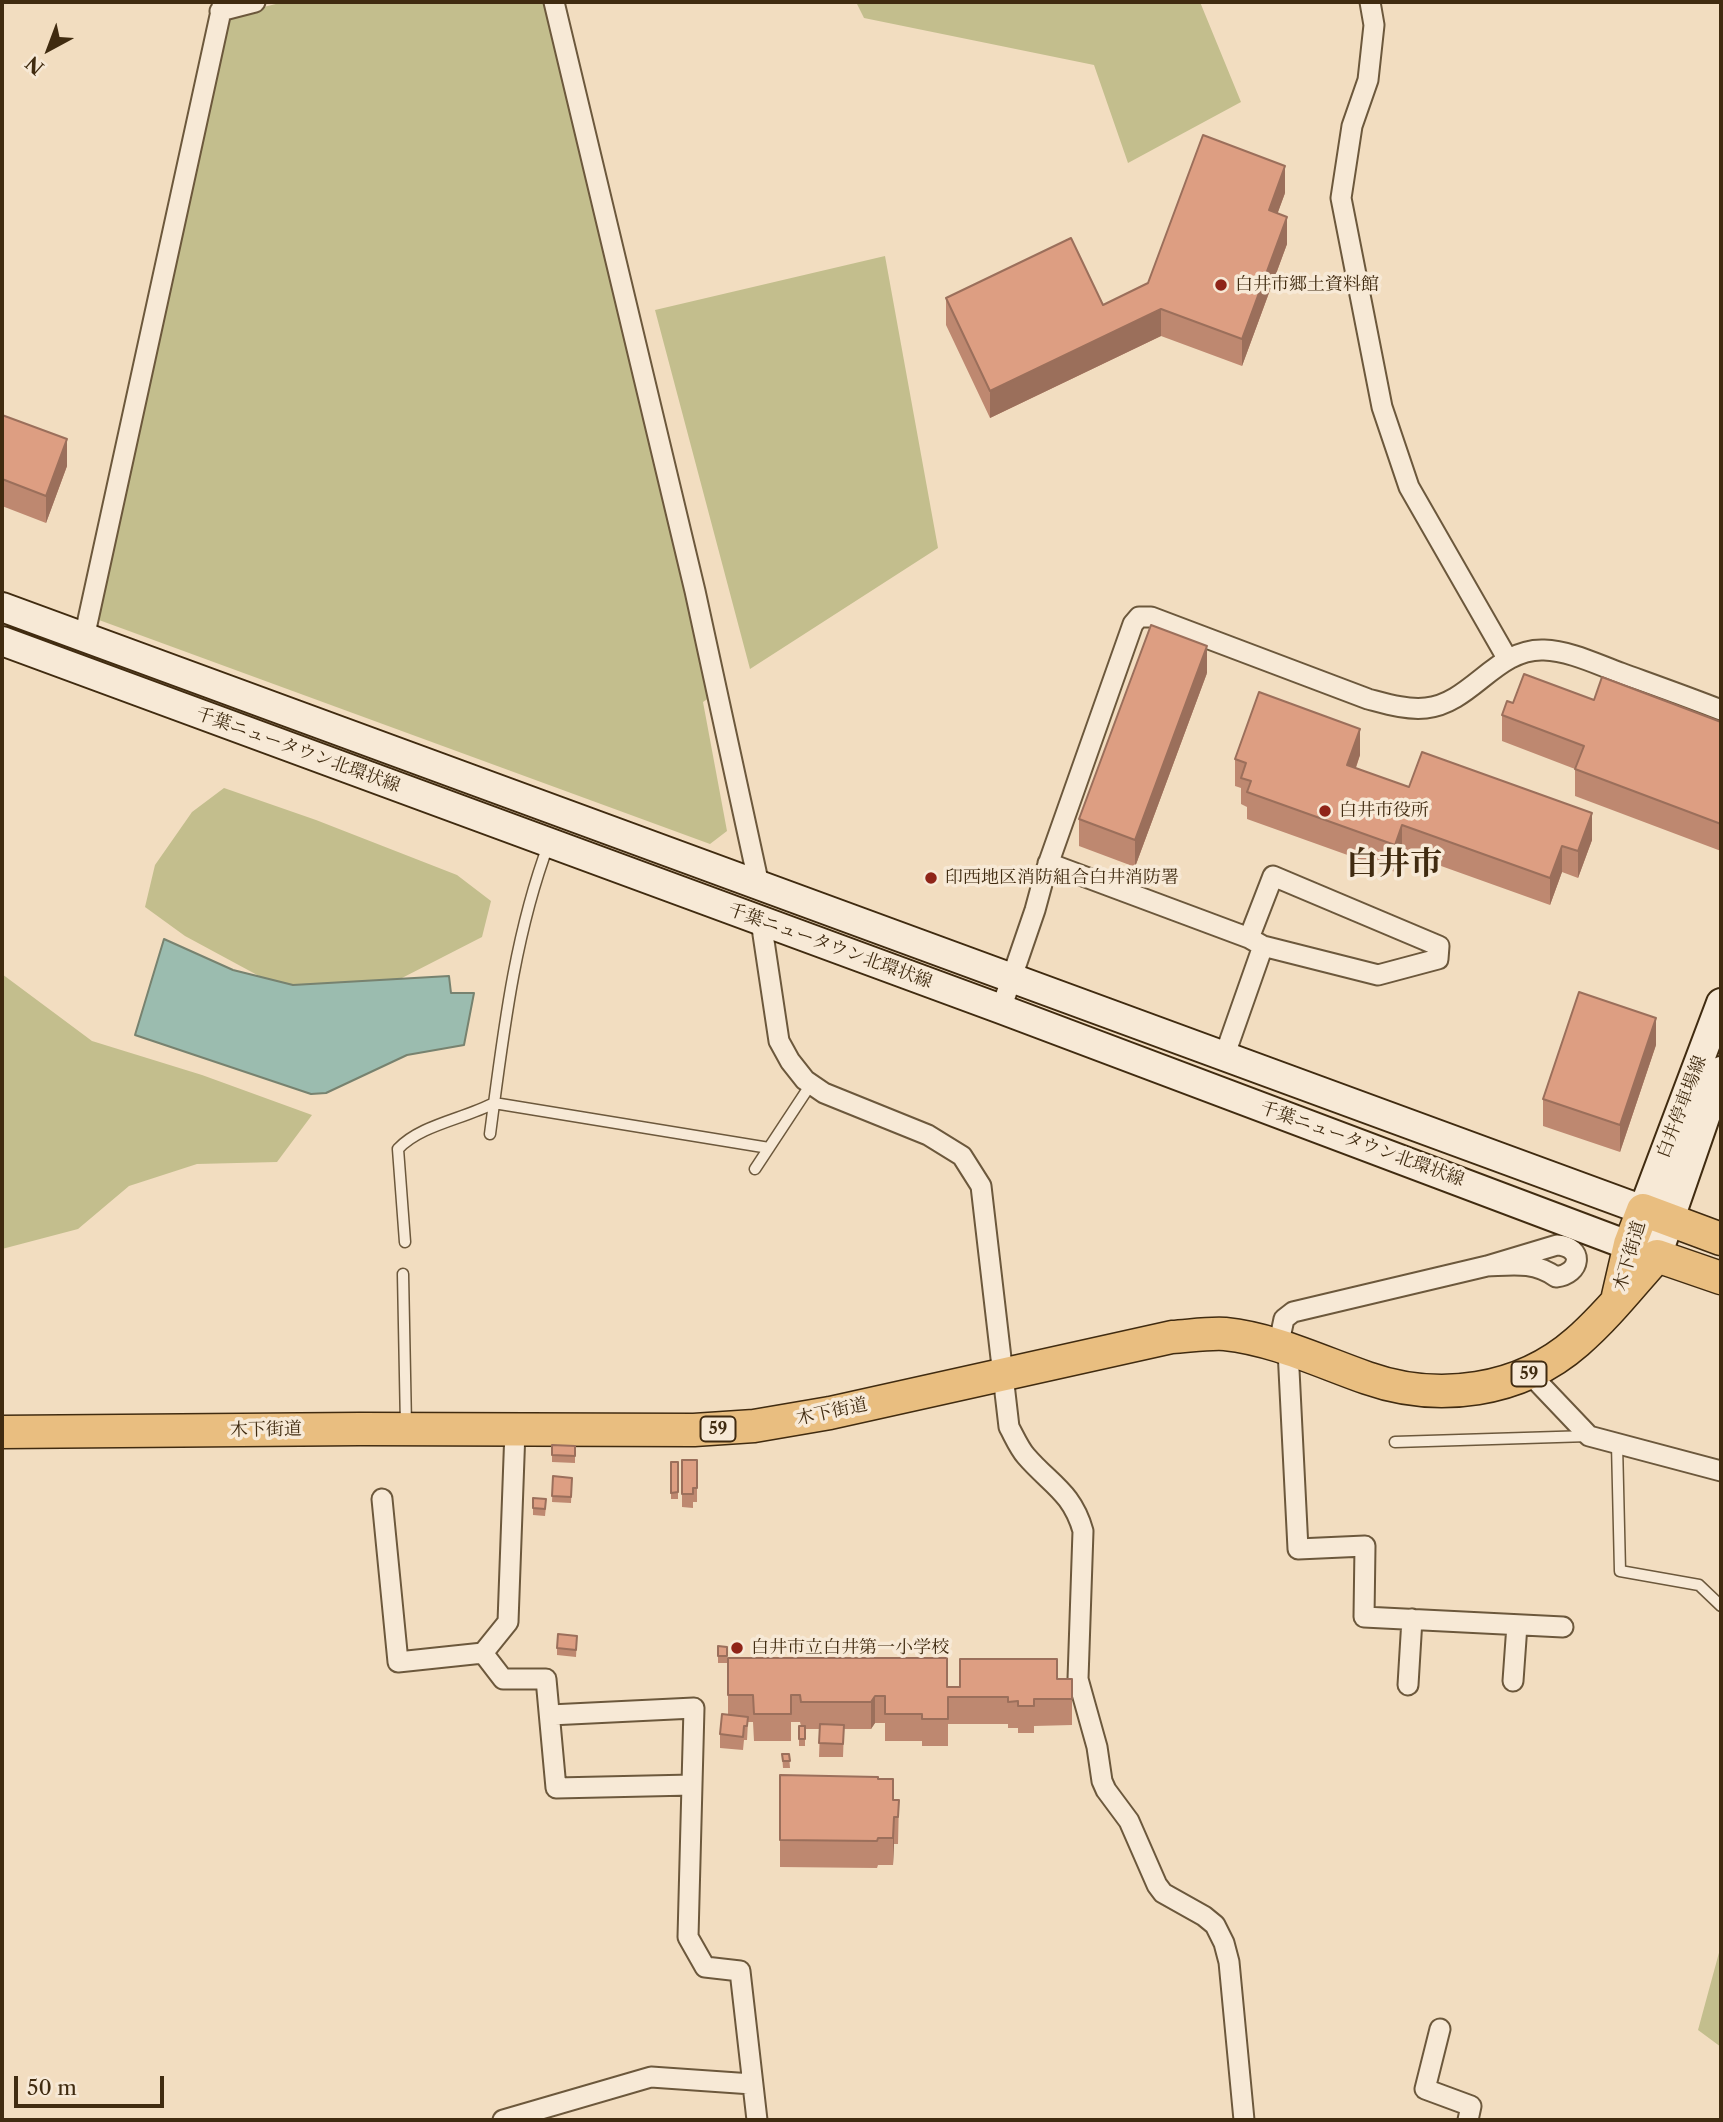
<!DOCTYPE html>
<html>
<head>
<meta charset="utf-8">
<style>
	body { margin:0 }
	#map { position:relative; width:1723px; height:2122px; overflow:hidden; background:#f2ddc0; font-family:"Libre Caslon Text",serif }
	canvas { display:block }
	.frame { position:absolute; inset:0; border:4px solid #402b10; pointer-events:none }
	.north { position:absolute; left:14px; top:14px; width:70px; height:70px; -webkit-text-stroke:5px #f7e9d6; paint-order:stroke; rotate:221deg; font-size:19px; font-weight:700; line-height:28px; text-align:center; color:#402b10 }
	.north::after { content:''; display:block; margin:auto; width:24px; height:32px; background:#402b10; clip-path:polygon(50% 0,100% 100%,50% 72%,0 100%) }
	.scale { position:absolute; left:14px; top:2076px; width:150px; height:32px; box-sizing:border-box; border:4px solid #402b10; border-top:0; padding-left:9px; font-size:21px; line-height:24px; white-space:nowrap; color:#402b10; -webkit-text-stroke:5px #f7e9d6; paint-order:stroke }
</style>
</head>
<body>
<div id="map">
<canvas width="1723" height="2122"></canvas>
<div class="frame"></div>
<div class="north">N</div>
<div class="scale">50 m</div>
</div>
<script>
const ctx = document.querySelector('canvas').getContext('2d');
ctx.lineJoin = 'round';
function fillPath(path, color) { ctx.fillStyle = color; ctx.fill(path, 'evenodd'); }
function strokePath(path, color, width, dash) { ctx.strokeStyle = color; ctx.lineWidth = width; ctx.lineCap = dash ? 'butt' : 'round'; ctx.setLineDash(dash || []); ctx.stroke(path); }
function drawText(font, color, halo, rows, align = 'center') {
  ctx.font = font + ' "Libre Caslon Text","Noto Serif JP",serif'; ctx.lineWidth = 7; ctx.setLineDash([]); ctx.textBaseline = 'middle'; ctx.strokeStyle = halo; ctx.fillStyle = color; for (const [text, x, y, turn = 0] of rows) {
    ctx.save(); ctx.translate(x, y); ctx.rotate((+turn || 0) * Math.PI / 180); ctx.textAlign = isNaN(turn) ? turn : align; if (halo) ctx.strokeText(text, 0, 0); ctx.fillText(text, 0, 0); ctx.restore();
  }
}
const green = new Path2D(`
	M 284,2 L 545,2 L 709,698 L 703,702 L 727,831 L 710,844 L 99,620 L 227,16 Z
	M 856,2 L 1200,2 L 1241,102 L 1128,163 L 1094,65 L 864,18 Z
	M 885,256 L 938,548 L 750,669 L 655,310 Z
	M 224,788 L 316,820 L 457,875 L 491,901 L 482,937 L 400,979 L 309,1003 L 185,936 L 145,907 L 155,865 L 192,812 Z
	M 2,974 L 92,1041 L 202,1075 L 312,1115 L 277,1162 L 197,1164 L 129,1186 L 78,1229 L 2,1249 Z
	M 1720,1949 L 1721,1949 L 1721,2047 L 1698,2030 Z`);
const water = new Path2D(`
	M 164,939 L 233,970 L 293,985 L 449,976 L 451,993 L 474,993 L 464,1045 L 407,1055 L 326,1093 L 311,1094 L 135,1035 Z`);
const lane = new Path2D(`
	M 490,1134 C 503,1036 514,936 549,843
	M 755,1169 L 811,1084
	M 405,1242 L 398,1149 C 420,1125 464,1119 494,1103 L 769,1148
	M 403,1274 L 406,1426
	M 1395,1442 L 1589,1436
	M 1617,1444 L 1620,1571 L 1699,1585 L 1721,1606`);
const street = new Path2D(`
	M 554,2 L 695,591 L 759,885
	M 1370,2 L 1374,25 L 1368,80 L 1352,126 L 1341,198 L 1382,407 L 1409,487 L 1507,658
	M 220,11 L 255,2
	M 84,638 L 223,2
	M 1048,863 L 1249,938 L 1263,946 L 1378,975 L 1438,959 L 1439,946 L 1273,876 L 1249,938
	M 761,921 L 779,1041 L 790,1061 L 805,1080 L 824,1093 L 928,1135 L 962,1156 L 981,1186 L 1009,1427 C 1014,1436 1019,1448 1026,1456 C 1050,1484 1072,1492 1083,1531 L 1078,1679 L 1097,1747 L 1102,1781 L 1106,1790 L 1129,1821 L 1157,1885 L 1163,1893 L 1204,1916 L 1215,1925 L 1224,1943 L 1229,1962 L 1244,2120
	M 1001,1009 L 1035,910 L 1045,873 L 1133,624 L 1139,617 L 1151,617 L 1368,699 C 1387,704 1406,710 1426,708 C 1472,703 1496,648 1544,650 C 1570,651 1596,664 1621,673 C 1654,685 1688,697 1721,710
	M 1224,1057 L 1263,946
	M 1278,1347 L 1284,1319 L 1293,1312 L 1487,1266 L 1557,1245 C 1585,1247 1581,1274 1556,1277 C 1534,1261 1512,1265 1487,1266
	M 1288,1350 L 1298,1549 L 1365,1546 L 1364,1617 L 1563,1627
	M 1530,1374 L 1589,1436 L 1721,1471
	M 515,1430 L 508,1622 L 483,1653 L 503,1679 L 546,1679 L 556,1788 L 692,1785
	M 382,1499 L 398,1662 L 483,1653
	M 1513,1681 L 1517,1625
	M 1408,1685 L 1412,1619
	M 550,1715 L 694,1708 L 688,1937 L 705,1967 L 740,1971 L 757,2120
	M 1440,2029 L 1425,2089 L 1471,2106 L 1468,2120
	M 503,2120 L 651,2077 L 752,2084`);
const secondary = new Path2D(`
	M 2,607 L 1643,1210 L 1721,1003
	M 2,641 L 1001,1009 L 1657,1256 L 1721,1071`);
const primary = new Path2D(`
	M 1618,1296 L 1630,1244 L 1643,1210 L 1721,1239
	M 2,1432 L 360,1429 L 694,1430 L 754,1426 L 830,1413 L 1172,1337 C 1189,1336 1208,1333 1225,1334 C 1274,1339 1321,1362 1367,1378 C 1438,1403 1520,1392 1577,1342 C 1607,1316 1631,1285 1657,1256 L 1721,1278`);
const wall = new Path2D(`
	M 1285,193 L 1277,214 L 1287,244 L 1242,366 L 1161,336 L 990,418 L 946,325 L 946,298 L 1103,305 L 1148,283 Z
	M 2,415 L 67,466 L 46,523 L 2,506 Z
	M 1207,673 L 1135,867 L 1079,846 L 1079,819 Z
	M 1594,700 L 1721,722 L 1721,851 L 1575,796 L 1575,769 L 1502,741 L 1502,715 L 1513,703 Z
	M 1360,755 L 1356,768 L 1409,787 L 1592,840 L 1578,878 L 1562,872 L 1550,905 L 1402,852 L 1395,872 L 1247,819 L 1247,807 L 1241,804 L 1241,788 L 1235,786 L 1235,759 Z
	M 1656,1045 L 1620,1152 L 1543,1126 L 1543,1099 Z
	M 552,1445 L 575,1446 L 575,1463 L 552,1462 Z
	M 682,1460 L 697,1460 L 697,1502 L 693,1502 L 693,1508 L 682,1507 Z
	M 671,1462 L 678,1462 L 678,1499 L 671,1499 Z
	M 553,1476 L 572,1478 L 571,1503 L 552,1502 Z
	M 533,1498 L 546,1506 L 545,1516 L 533,1515 Z
	M 577,1636 L 576,1657 L 557,1655 L 557,1648 Z
	M 718,1646 L 727,1647 L 727,1663 L 718,1663 Z
	M 728,1658 L 947,1687 L 960,1687 L 1057,1679 L 1072,1679 L 1072,1725 L 1034,1726 L 1034,1733 L 1018,1733 L 1018,1728 L 1008,1728 L 1008,1724 L 948,1724 L 948,1746 L 922,1746 L 922,1741 L 885,1741 L 885,1723 L 875,1723 L 871,1729 L 844,1729 L 843,1757 L 819,1757 L 820,1729 L 805,1729 L 805,1746 L 799,1746 L 799,1726 L 801,1726 L 800,1722 L 791,1722 L 791,1741 L 754,1741 L 753,1722 L 748,1722 L 747,1740 L 744,1740 L 743,1750 L 720,1748 L 720,1734 L 728,1715 Z
	M 782,1754 L 789,1754 L 790,1768 L 783,1768 Z
	M 780,1775 L 878,1779 L 893,1800 L 899,1800 L 898,1844 L 894,1844 L 893,1865 L 878,1865 L 877,1868 L 780,1867 Z`);
const shadedWall = new Path2D(`
	M 1285,166 L 1285,193 L 1269,237 L 1269,210 Z
	M 1287,217 L 1287,244 L 1242,366 L 1242,339 Z
	M 1161,309 L 1161,336 L 990,418 L 990,391 Z
	M 67,439 L 67,466 L 46,523 L 46,496 Z
	M 1207,646 L 1207,673 L 1135,867 L 1135,840 Z
	M 1360,729 L 1360,755 L 1347,792 L 1347,765 Z
	M 1592,813 L 1592,840 L 1578,878 L 1578,851 Z
	M 1402,825 L 1402,852 L 1395,872 L 1395,845 Z
	M 1562,846 L 1562,872 L 1550,905 L 1550,878 Z
	M 1656,1018 L 1656,1045 L 1620,1152 L 1620,1125 Z
	M 875,1696 L 875,1723 L 871,1729 L 871,1702 Z
	M 894,1817 L 894,1844 L 893,1865 L 893,1838 Z`);
const building = new Path2D(`
	M 1203,135 L 1285,166 L 1269,210 L 1287,217 L 1242,339 L 1161,309 L 990,391 L 946,298 L 1071,238 L 1103,305 L 1148,283 Z
	M 2,415 L 67,439 L 46,496 L 2,479 Z
	M 1151,625 L 1207,646 L 1135,840 L 1079,819 Z
	M 1524,674 L 1594,700 L 1602,677 L 1721,722 L 1721,824 L 1575,769 L 1584,746 L 1502,715 L 1507,701 L 1513,703 Z
	M 1259,692 L 1360,729 L 1347,765 L 1409,787 L 1422,752 L 1592,813 L 1578,851 L 1562,846 L 1550,878 L 1402,825 L 1395,845 L 1247,792 L 1251,781 L 1241,778 L 1246,763 L 1235,759 Z
	M 1579,992 L 1656,1018 L 1620,1125 L 1543,1099 Z
	M 552,1445 L 575,1446 L 575,1456 L 552,1455 Z
	M 682,1460 L 697,1460 L 697,1488 L 693,1488 L 693,1494 L 682,1494 Z
	M 671,1462 L 678,1462 L 678,1492 L 671,1493 Z
	M 553,1476 L 572,1478 L 571,1497 L 552,1496 Z
	M 533,1498 L 546,1499 L 545,1509 L 533,1508 Z
	M 558,1634 L 577,1636 L 576,1650 L 557,1648 Z
	M 718,1646 L 727,1647 L 727,1656 L 718,1656 Z
	M 728,1658 L 947,1658 L 947,1687 L 960,1687 L 960,1659 L 1057,1659 L 1057,1679 L 1072,1679 L 1072,1699 L 1034,1699 L 1034,1706 L 1018,1706 L 1018,1701 L 1008,1702 L 1008,1697 L 948,1697 L 948,1719 L 922,1719 L 922,1714 L 885,1714 L 885,1696 L 875,1696 L 871,1702 L 801,1702 L 800,1695 L 791,1695 L 791,1714 L 754,1714 L 753,1695 L 728,1695 Z
	M 722,1714 L 748,1717 L 747,1726 L 744,1726 L 743,1737 L 720,1734 Z
	M 820,1724 L 844,1725 L 843,1744 L 819,1743 Z
	M 799,1726 L 805,1726 L 805,1739 L 799,1739 Z
	M 782,1754 L 789,1754 L 790,1761 L 783,1761 Z
	M 780,1775 L 878,1777 L 878,1779 L 893,1779 L 893,1800 L 899,1800 L 898,1817 L 894,1817 L 893,1838 L 878,1838 L 877,1841 L 780,1840 Z`);
const markers = [
	[1221,285,7,"#8f2418"],
	[1325,811,7,"#8f2418"],
	[931,878,7,"#8f2418"],
	[737,1648,7,"#8f2418"]
];
const shields = [
	[1529,1374,35],
	[718,1429,35]
];
const shieldNames = [
	["59",1529,1374],
	["59",718,1429]
];
const poiNames = [
	["白井市郷土資料館",1235,285],
	["白井市役所",1339,811],
	["印西地区消防組合白井消防署",945,878],
	["白井市立白井第一小学校",751,1648]
];
const streetNames = [
	["千葉ニュータウン北環状線",298,750,20],
	["千葉ニュータウン北環状線",830,946,20],
	["白井停車場線",1682,1107,-69],
	["千葉ニュータウン北環状線",1362,1144,20],
	["木下街道",1630,1256,-74],
	["木下街道",832,1412,-12],
	["木下街道",266,1430,-1]
];
const townNames = [
	["白井市",1394,865]
];
fillPath(green, '#c3be8d');
fillPath(water, '#9bbcaf');
strokePath(water, '#77826f', 2);
strokePath(lane, '#6c583c', 13);
strokePath(street, '#6c583c', 23);
strokePath(secondary, '#402b10', 32);
strokePath(primary, '#402b10', 35);
strokePath(lane, '#f7e9d6', 10);
strokePath(street, '#f7e9d6', 19);
strokePath(secondary, '#f7e9d6', 28);
strokePath(primary, '#e9be80', 32);
fillPath(wall, '#be8870');
fillPath(shadedWall, '#9b6f5b');
fillPath(building, '#dd9e82');
strokePath(building, '#9b6f5b', 2);
for (const [x, y, r, color] of markers) { const dot = new Path2D(); dot.arc(x, y, r, 0, 2 * Math.PI); ctx.fillStyle = color; ctx.fill(dot); strokePath(dot, '#f7e9d6', 2.5); }
for (const [x, y, w] of shields) { const box = new Path2D(); box.roundRect(x - w / 2, y - 12.5, w, 25, 5); ctx.fillStyle = '#f7e9d6'; ctx.fill(box); strokePath(box, '#402b10', 2); }
drawText('bold 16px', '#402b10', null, shieldNames);
drawText('18px', '#402b10', '#f7e9d6', poiNames, 'left');
drawText('18px', '#402b10', '#f7e9d6', streetNames);
drawText('bold 32px', '#402b10', '#f7e9d6', townNames);
</script>
</body>
</html>
